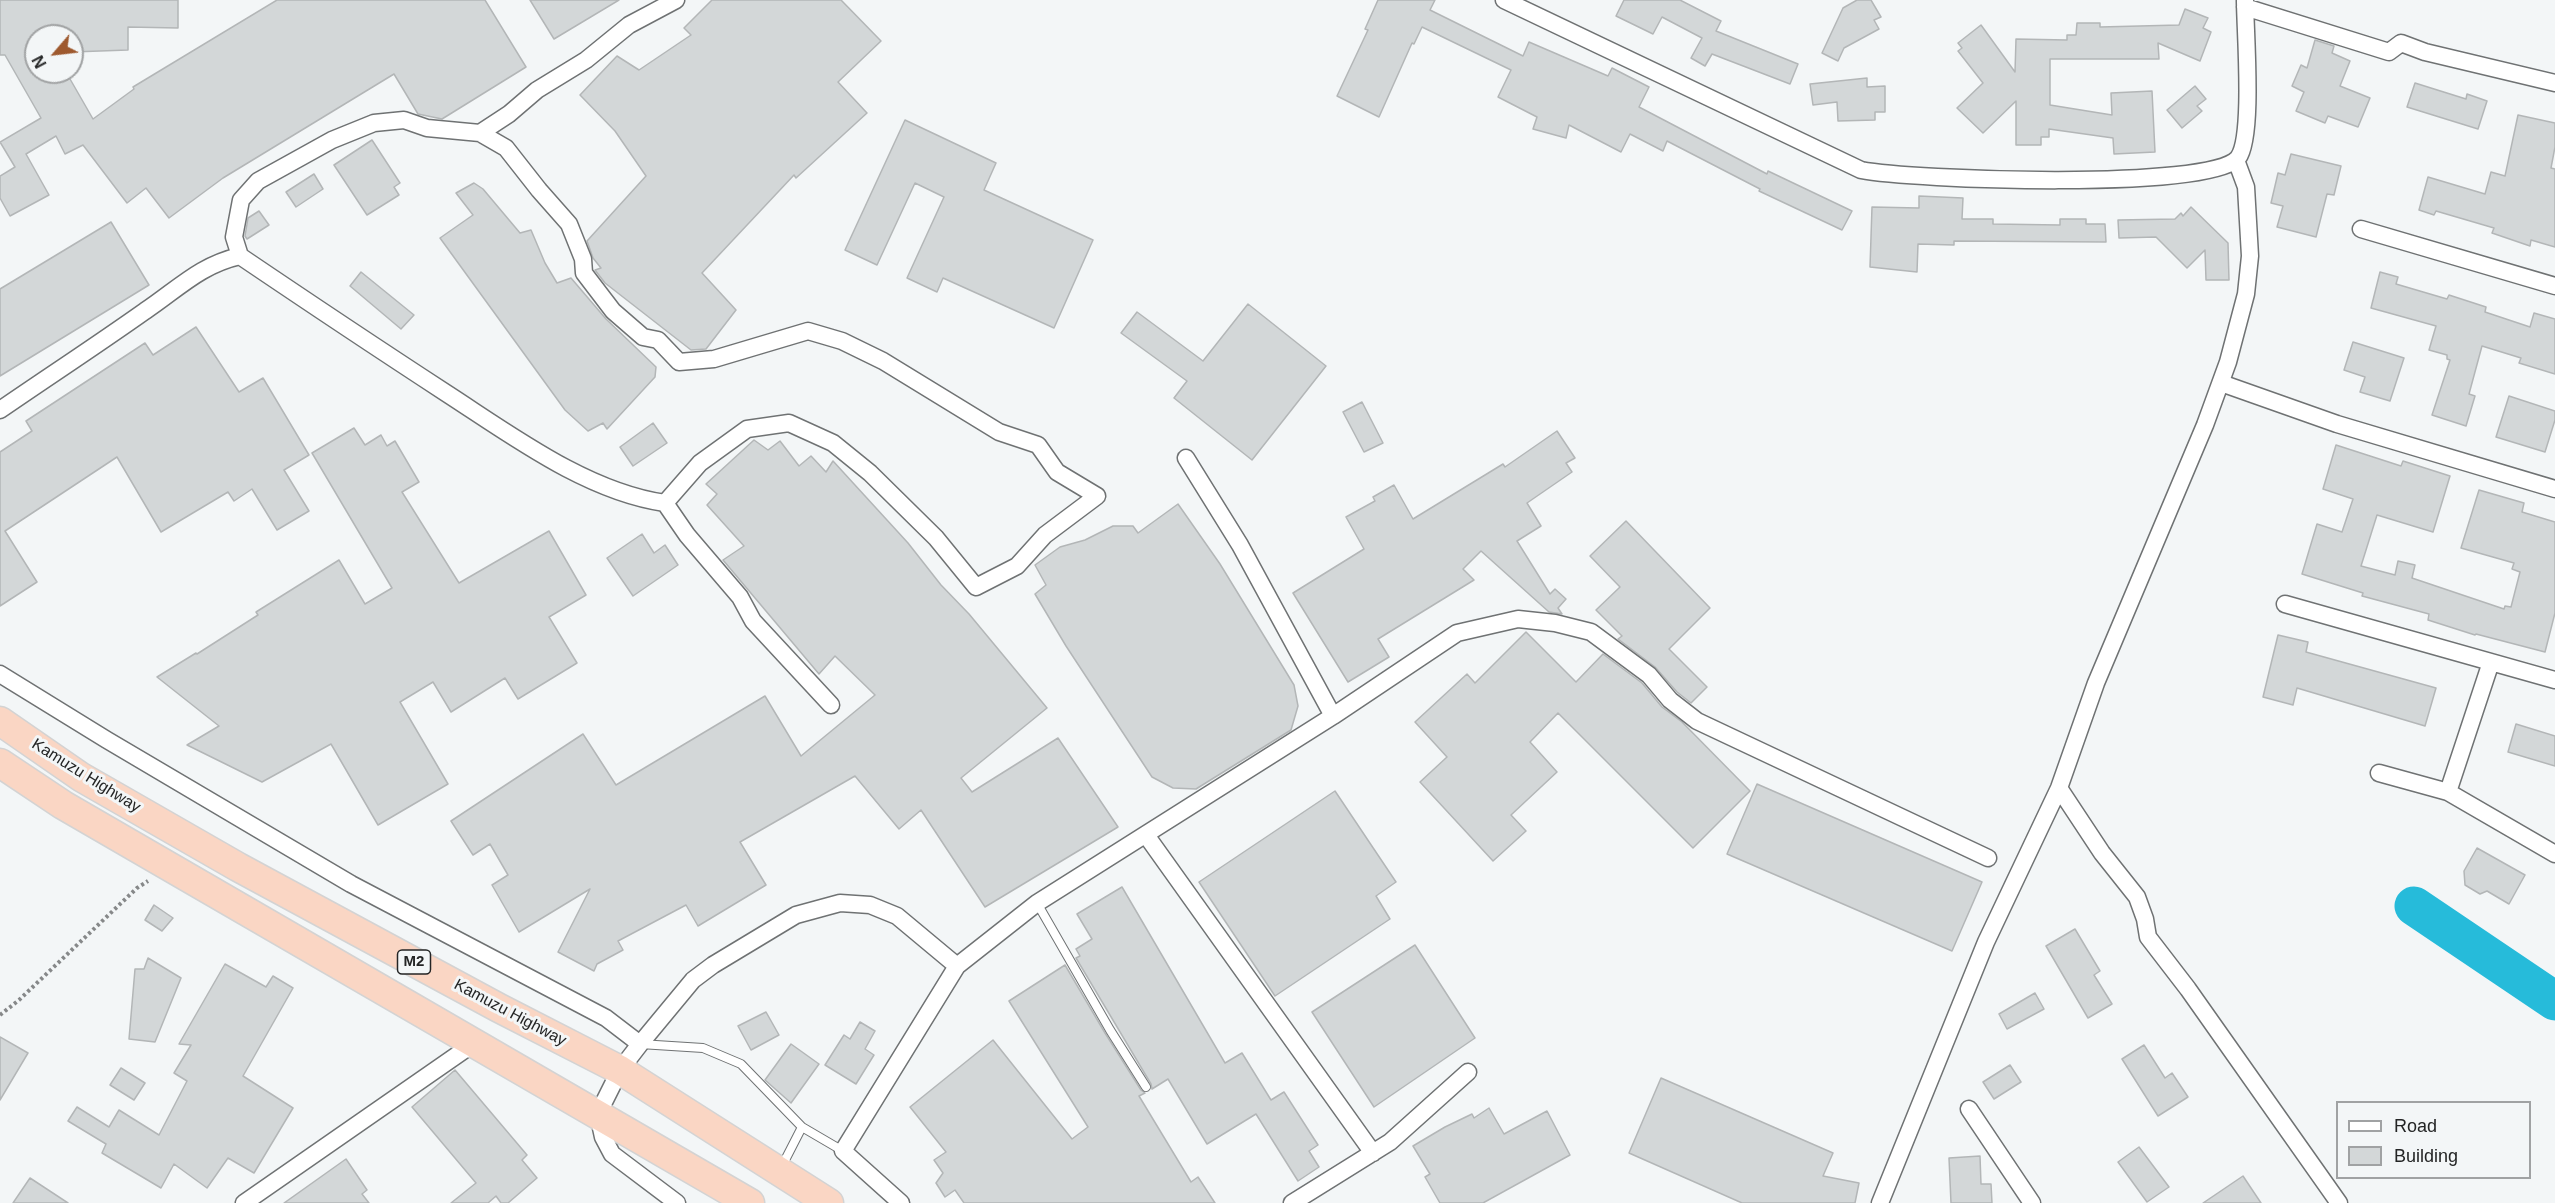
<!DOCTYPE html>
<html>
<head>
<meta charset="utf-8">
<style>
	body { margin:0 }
	#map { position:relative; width:2555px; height:1203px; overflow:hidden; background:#f3f6f7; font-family:Arial,sans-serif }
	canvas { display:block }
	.legend { position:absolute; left:2336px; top:1101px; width:195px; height:78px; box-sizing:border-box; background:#f3f6f7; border:2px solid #a0a2a3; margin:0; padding:8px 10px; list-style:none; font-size:18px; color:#242525 }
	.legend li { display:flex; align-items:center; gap:12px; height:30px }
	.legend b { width:30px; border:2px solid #a0a2a3 }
	.north { position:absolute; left:24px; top:24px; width:60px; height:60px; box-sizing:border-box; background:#f3f6f7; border:2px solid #a0a2a3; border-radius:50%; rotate:242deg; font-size:16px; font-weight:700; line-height:24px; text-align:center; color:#242525 }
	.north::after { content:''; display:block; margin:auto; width:21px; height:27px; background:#9e592e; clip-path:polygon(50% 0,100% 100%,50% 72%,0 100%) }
</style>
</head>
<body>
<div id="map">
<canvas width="2555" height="1203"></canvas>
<ul class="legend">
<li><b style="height:8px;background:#fff"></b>Road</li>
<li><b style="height:16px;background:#d3d7d8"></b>Building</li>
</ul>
<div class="north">N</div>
</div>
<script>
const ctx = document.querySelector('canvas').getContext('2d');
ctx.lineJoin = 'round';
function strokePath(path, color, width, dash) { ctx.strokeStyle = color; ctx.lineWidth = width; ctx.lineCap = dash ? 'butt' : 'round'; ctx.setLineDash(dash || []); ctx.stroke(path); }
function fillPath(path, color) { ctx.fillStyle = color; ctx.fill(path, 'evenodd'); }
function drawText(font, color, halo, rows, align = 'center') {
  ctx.font = font + ' Arial,sans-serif'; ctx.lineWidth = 6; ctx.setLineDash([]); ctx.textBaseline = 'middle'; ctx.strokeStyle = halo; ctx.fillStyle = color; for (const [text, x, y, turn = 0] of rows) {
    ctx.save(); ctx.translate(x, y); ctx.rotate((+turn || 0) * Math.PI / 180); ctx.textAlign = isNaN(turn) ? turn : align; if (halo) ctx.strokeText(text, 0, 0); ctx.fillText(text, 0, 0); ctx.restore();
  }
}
const river = new Path2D(`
	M 2414,906 L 2555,1001`);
const building = new Path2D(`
	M 0,0 L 178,0 L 178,28 L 128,27 L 128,50 L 72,52 L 72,36 L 36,36 L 36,72 L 66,72 L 93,119 L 134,89 L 133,87 L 277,0 L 485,0 L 526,67 L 442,119 L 418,114 L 394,74 L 223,178 L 169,218 L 146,188 L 127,203 L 83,145 L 65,154 L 56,136 L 26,154 L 49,195 L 10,216 L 0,198 L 0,176 L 15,167 L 0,142 L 41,118 L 5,55 L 0,55 Z
	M 530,0 L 619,0 L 554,39 Z
	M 712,0 L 841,0 L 881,41 L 838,82 L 867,113 L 796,178 L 794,175 L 702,273 L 736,310 L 706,349 L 691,350 L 605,283 L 595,270 L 601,268 L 593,258 L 587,241 L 646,176 L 615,131 L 580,95 L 617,56 L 639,70 L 691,35 L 684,28 Z
	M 1378,0 L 1435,0 L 1430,10 L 1523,56 L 1529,42 L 1608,76 L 1612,68 L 1649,87 L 1639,107 L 1767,174 L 1768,171 L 1852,211 L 1842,230 L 1759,191 L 1760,189 L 1667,141 L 1663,151 L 1630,134 L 1621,152 L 1569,125 L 1566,138 L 1533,129 L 1537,117 L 1498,97 L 1511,70 L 1422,27 L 1414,44 L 1412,43 L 1379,117 L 1337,96 L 1368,30 L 1365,29 Z
	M 1624,0 L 1680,0 L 1721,21 L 1716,31 L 1798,64 L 1790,84 L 1712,54 L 1705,66 L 1691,58 L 1702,38 L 1662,17 L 1653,34 L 1616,16 Z
	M 1857,0 L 1871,0 L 1881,17 L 1874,20 L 1879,29 L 1844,48 L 1838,61 L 1822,53 L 1843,8 Z
	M 2185,9 L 2208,18 L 2203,28 L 2211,32 L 2200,61 L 2158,43 L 2159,59 L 2050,59 L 2050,105 L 2112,115 L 2111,93 L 2152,91 L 2155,152 L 2114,154 L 2113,138 L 2049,129 L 2049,137 L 2041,137 L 2041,145 L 2016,145 L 2016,101 L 1983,133 L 1957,108 L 1983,83 L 1958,51 L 1962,48 L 1958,43 L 1981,25 L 2015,72 L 2016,39 L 2067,40 L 2067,35 L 2076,35 L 2077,23 L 2100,23 L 2100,27 L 2179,25 Z
	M 2315,40 L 2334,46 L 2332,53 L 2350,61 L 2340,86 L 2370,98 L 2358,127 L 2328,116 L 2325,123 L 2296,111 L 2304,92 L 2292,86 L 2301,65 L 2307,68 Z
	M 1867,78 L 1867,87 L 1885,86 L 1885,112 L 1875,112 L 1875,120 L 1838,121 L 1837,102 L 1813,105 L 1810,84 Z
	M 2415,83 L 2466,99 L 2467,94 L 2487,101 L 2478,129 L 2407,107 Z
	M 2195,86 L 2206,99 L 2197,106 L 2202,111 L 2182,128 L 2167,110 Z
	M 2518,115 L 2555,123 L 2555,147 L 2551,168 L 2555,169 L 2555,247 L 2531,240 L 2530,246 L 2492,233 L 2494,228 L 2436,211 L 2434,215 L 2419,210 L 2428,177 L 2485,194 L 2491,172 L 2505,176 Z
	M 905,120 L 996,163 L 984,190 L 1093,240 L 1054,328 L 943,278 L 937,292 L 907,278 L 944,197 L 915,183 L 877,265 L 845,250 Z
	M 372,140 L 400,183 L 394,187 L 399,195 L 367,215 L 334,165 Z
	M 2291,154 L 2341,166 L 2334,195 L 2327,194 L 2316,237 L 2277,227 L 2283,206 L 2271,203 L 2278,173 L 2285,175 Z
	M 314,174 L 323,189 L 296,207 L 286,192 Z
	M 474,183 L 483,189 L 520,233 L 531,230 L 545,263 L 557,283 L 571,278 L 606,319 L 656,367 L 655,377 L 607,429 L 603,423 L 588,431 L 565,410 L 440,238 L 473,215 L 456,193 Z
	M 1919,196 L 1963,198 L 1962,219 L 1993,219 L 1993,224 L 2060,225 L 2060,219 L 2086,219 L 2086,224 L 2105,224 L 2106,242 L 1954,241 L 1954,245 L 1918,244 L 1917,272 L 1870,267 L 1872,207 L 1919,208 Z
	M 2191,207 L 2228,243 L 2229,280 L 2206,280 L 2205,250 L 2187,268 L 2156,237 L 2119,238 L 2118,220 L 2175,219 L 2181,213 L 2183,216 Z
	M 259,211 L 269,225 L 247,239 L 245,236 L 248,218 Z
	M 111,222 L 149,285 L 0,376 L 0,289 Z
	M 361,272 L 414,315 L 401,329 L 350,286 Z
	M 2380,272 L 2398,277 L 2396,284 L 2447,299 L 2449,295 L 2486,307 L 2485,312 L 2530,327 L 2534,313 L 2555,319 L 2555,374 L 2519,363 L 2521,358 L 2482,346 L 2469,394 L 2475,396 L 2466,426 L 2432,415 L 2450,360 L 2447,359 L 2447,355 L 2429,350 L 2436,326 L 2371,308 Z
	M 1248,304 L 1326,366 L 1252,460 L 1174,398 L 1187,381 L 1121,333 L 1137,312 L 1203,361 Z
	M 196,327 L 239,392 L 263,378 L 309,455 L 284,470 L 309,511 L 277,530 L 252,489 L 234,501 L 228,492 L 161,532 L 117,457 L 5,531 L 37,582 L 0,606 L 0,452 L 32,431 L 26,421 L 145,343 L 153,355 Z
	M 2353,342 L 2404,358 L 2390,401 L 2360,392 L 2365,377 L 2344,370 Z
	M 2509,396 L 2555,411 L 2555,420 L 2545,452 L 2496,437 Z
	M 1362,402 L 1383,443 L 1364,452 L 1343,412 Z
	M 653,423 L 667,443 L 633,466 L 620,447 Z
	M 354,428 L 365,445 L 381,435 L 387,446 L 395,441 L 419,482 L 402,492 L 459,583 L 549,531 L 586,595 L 549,617 L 577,663 L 518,699 L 505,678 L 451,712 L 433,682 L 400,702 L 448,784 L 378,825 L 331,744 L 262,782 L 187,745 L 219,726 L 157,677 L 196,653 L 197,654 L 258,615 L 256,612 L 339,560 L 365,604 L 392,588 L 312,453 Z
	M 1557,431 L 1575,458 L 1566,463 L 1572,472 L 1527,503 L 1541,526 L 1517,541 L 1550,594 L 1555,589 L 1566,599 L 1558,608 L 1562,614 L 1549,612 L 1481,551 L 1463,569 L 1474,580 L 1378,639 L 1389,657 L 1348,682 L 1293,593 L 1364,549 L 1346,517 L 1375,501 L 1373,497 L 1394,485 L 1413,519 L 1503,464 L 1505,467 Z
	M 754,440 L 768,450 L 780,441 L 799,466 L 811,456 L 826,472 L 833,461 L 908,543 L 941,585 L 969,614 L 1047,708 L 961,778 L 972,792 L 1058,738 L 1118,827 L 985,907 L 921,810 L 899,829 L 855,776 L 740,842 L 766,885 L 698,926 L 686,905 L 618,941 L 623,950 L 597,964 L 594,971 L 558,952 L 590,889 L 519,932 L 492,885 L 508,875 L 490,844 L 473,855 L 451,821 L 583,734 L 616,785 L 765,696 L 801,756 L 875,695 L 835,656 L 819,674 L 723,560 L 744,546 L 707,505 L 717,494 L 706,484 Z
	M 2336,445 L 2401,466 L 2403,461 L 2450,476 L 2433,532 L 2377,515 L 2361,566 L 2395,575 L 2398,561 L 2415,565 L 2412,578 L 2504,609 L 2505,606 L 2511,607 L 2520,572 L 2512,569 L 2514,563 L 2461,548 L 2479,490 L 2524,503 L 2522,512 L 2555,522 L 2555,613 L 2545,652 L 2476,634 L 2475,635 L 2428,620 L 2429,614 L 2362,596 L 2363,593 L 2302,574 L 2317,524 L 2342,532 L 2353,499 L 2323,489 Z
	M 1178,504 L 1220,564 L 1294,685 L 1298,706 L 1291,730 L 1196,789 L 1173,788 L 1152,777 L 1066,646 L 1035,594 L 1046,585 L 1035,565 L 1060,547 L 1085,540 L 1113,526 L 1133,526 L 1138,533 Z
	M 1626,521 L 1710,608 L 1669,649 L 1707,687 L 1691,703 L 1677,692 L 1655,667 L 1618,639 L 1622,636 L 1596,610 L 1620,587 L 1590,556 Z
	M 642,534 L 654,553 L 665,545 L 678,565 L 633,596 L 607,558 Z
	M 1526,632 L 1576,682 L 1603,654 L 1642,683 L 1662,707 L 1682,722 L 1750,791 L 1693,848 L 1558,713 L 1530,742 L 1557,772 L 1511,815 L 1526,831 L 1493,861 L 1420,782 L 1447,757 L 1415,722 L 1467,674 L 1475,683 Z
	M 2278,635 L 2308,642 L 2306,652 L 2436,688 L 2425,726 L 2297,688 L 2293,705 L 2263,697 Z
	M 2516,724 L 2555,736 L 2555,766 L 2508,752 Z
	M 1757,784 L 1982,882 L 1952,951 L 1727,854 Z
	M 1335,791 L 1396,882 L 1376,896 L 1390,919 L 1275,996 L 1199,882 Z
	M 2477,848 L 2525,875 L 2509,904 L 2487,891 L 2480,894 L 2465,885 L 2464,871 Z
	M 1122,887 L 1225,1063 L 1242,1053 L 1271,1100 L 1284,1092 L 1318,1145 L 1309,1151 L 1319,1167 L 1298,1181 L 1256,1114 L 1207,1144 L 1168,1079 L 1152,1089 L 1151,1084 L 1076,958 L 1080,956 L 1076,949 L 1092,939 L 1077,914 Z
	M 154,905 L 173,918 L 162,931 L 145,920 Z
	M 2075,929 L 2100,971 L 2094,975 L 2112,1004 L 2088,1018 L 2046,946 Z
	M 1415,945 L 1475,1038 L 1374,1107 L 1312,1012 Z
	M 148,958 L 181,978 L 155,1042 L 129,1039 L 135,969 L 144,969 Z
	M 225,964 L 266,987 L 273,976 L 293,988 L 243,1076 L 293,1108 L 254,1173 L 228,1158 L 207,1188 L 174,1164 L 161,1188 L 102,1153 L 106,1144 L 68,1121 L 77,1107 L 109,1127 L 119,1110 L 159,1135 L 187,1081 L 174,1073 L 191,1045 L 179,1044 Z
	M 1065,965 L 1105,1033 L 1141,1090 L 1145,1093 L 1139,1096 L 1191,1182 L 1198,1177 L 1215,1203 L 964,1203 L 955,1190 L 945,1197 L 936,1183 L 943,1173 L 934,1160 L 946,1152 L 910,1107 L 993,1040 L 1072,1139 L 1088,1127 L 1009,1001 Z
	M 2035,993 L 2044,1009 L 2007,1029 L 1999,1014 Z
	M 766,1012 L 779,1035 L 751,1050 L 738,1026 Z
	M 860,1022 L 875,1031 L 865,1049 L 874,1055 L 856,1084 L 825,1065 L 844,1035 L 850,1039 Z
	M 0,1037 L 28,1053 L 0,1100 Z
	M 791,1044 L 819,1064 L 791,1103 L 765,1080 Z
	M 2144,1045 L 2165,1078 L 2172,1073 L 2188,1097 L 2158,1116 L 2122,1059 Z
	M 2010,1065 L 2021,1082 L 1994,1099 L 1983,1082 Z
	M 121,1068 L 145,1083 L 134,1100 L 110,1085 Z
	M 455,1070 L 527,1155 L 522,1160 L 537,1178 L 508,1203 L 501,1203 L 496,1196 L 488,1203 L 451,1203 L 476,1183 L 412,1107 Z
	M 1661,1078 L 1833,1153 L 1823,1176 L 1859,1183 L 1855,1203 L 1742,1203 L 1629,1153 Z
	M 1489,1108 L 1504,1134 L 1547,1111 L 1570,1155 L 1483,1203 L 1440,1203 L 1425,1177 L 1430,1174 L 1413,1146 L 1445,1127 L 1472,1114 L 1474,1118 Z
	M 2139,1147 L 2169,1187 L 2147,1202 L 2118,1162 Z
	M 1980,1156 L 1981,1184 L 1991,1184 L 1992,1203 L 1951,1203 L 1949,1158 Z
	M 346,1159 L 367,1190 L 362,1194 L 369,1203 L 284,1203 Z
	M 2243,1176 L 2261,1203 L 2203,1203 Z
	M 30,1178 L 68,1203 L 13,1203 Z`);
const path = new Path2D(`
	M 0,1015 L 19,1000 L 137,888 L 148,881`);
const service = new Path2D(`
	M 1037,903 L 1110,1030 L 1146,1087
	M 640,1044 L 703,1048 L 741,1064 L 802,1127 L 843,1151
	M 782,1166 L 802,1127`);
const minor = new Path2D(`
	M 1504,0 L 1861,170 C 1911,180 2211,191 2238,158 C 2254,137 2245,30 2245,0
	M 2245,7 L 2389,52 L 2401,43 L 2425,52 L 2555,83
	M 480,133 L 509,114 L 537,90 L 586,60 L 629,25 L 676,0
	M 2361,229 L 2555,286
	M 2221,383 L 2337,424 L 2555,489
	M 0,410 C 48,377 97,345 145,311 C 178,289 200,265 240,256 C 308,302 377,348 446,393 C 511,435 587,492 665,503 L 700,463 L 747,429 L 789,423 L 833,443 L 870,473 L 936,538 L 976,587 L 1017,566 L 1045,535 L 1097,496 L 1057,472 L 1038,445 L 999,432 L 883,361 L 842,341 L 808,331 L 714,359 L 679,362 L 658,340 L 643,337 L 613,311 L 584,273 L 583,259 L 569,224 L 539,190 L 506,148 L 480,133 L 427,128 L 404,120 L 374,123 L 332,140 L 258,181 L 241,200 L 234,237 L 240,256
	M 1186,458 L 1240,545 L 1333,716
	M 665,503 L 687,535 L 740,597 L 753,621 L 831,705
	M 2285,604 L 2555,680
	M 0,674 L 107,740 L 351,884 L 606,1018 L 640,1044 L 620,1070 L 598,1114 L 603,1137 L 612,1154 L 677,1203
	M 2379,773 L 2448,792 L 2555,854
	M 2059,788 L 2102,853 L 2137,897 L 2145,919 L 2148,937 L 2188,989 L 2339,1203
	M 2448,792 L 2491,662
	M 1146,835 L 1373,1153
	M 640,1044 L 693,980 L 713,965 L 796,915 L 840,903 L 870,905 L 897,916 L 957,966
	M 1969,1109 L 2032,1203
	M 244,1203 L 473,1044
	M 901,1203 L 843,1151 L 957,966 L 1037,903 L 1333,716 L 1457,633 L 1518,619 L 1555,623 L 1591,632 L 1649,675 L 1670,700 L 1697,721 L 1988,858
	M 1292,1203 L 1390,1142 L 1468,1072
	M 1880,1203 L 1986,942 L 2059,788 L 2096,683 L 2205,425 L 2228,362 L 2246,294 L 2250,256 L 2246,187 L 2236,160`);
const trunk = new Path2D(`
	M 0,721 L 81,777 L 238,867 L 499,1008 L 620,1070 L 829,1203
	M 0,763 L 63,805 L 750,1203`);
const shields = [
	[414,962,33]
];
const shieldNames = [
	["M2",414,962]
];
const streetNames = [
	["Kamuzu Highway",86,776,32],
	["Kamuzu Highway",510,1013,28]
];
strokePath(river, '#26bbda', 39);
fillPath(building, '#d3d7d8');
strokePath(building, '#b3b6b7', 1.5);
strokePath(service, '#6f7273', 10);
strokePath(minor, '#6f7273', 19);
strokePath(trunk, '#d3d3d3', 31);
strokePath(path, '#868889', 4, [3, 3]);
strokePath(service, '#fff', 8);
strokePath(minor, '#fff', 16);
strokePath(trunk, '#fad6c4', 28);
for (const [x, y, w] of shields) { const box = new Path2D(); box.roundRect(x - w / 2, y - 12, w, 24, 4.5); ctx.fillStyle = '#f3f6f7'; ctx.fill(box); strokePath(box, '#242525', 1.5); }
drawText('bold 15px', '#242525', null, shieldNames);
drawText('16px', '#242525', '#f3f6f7', streetNames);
</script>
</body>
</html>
